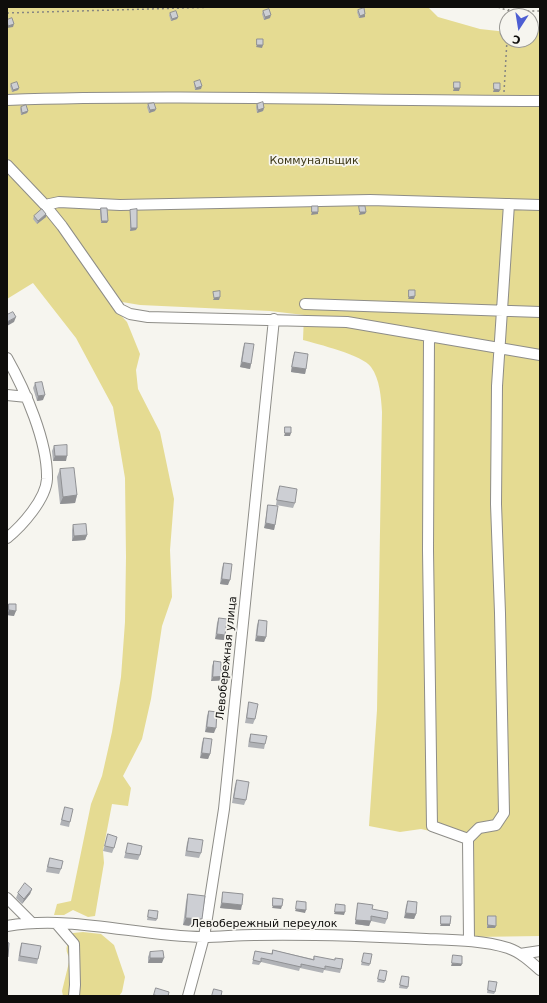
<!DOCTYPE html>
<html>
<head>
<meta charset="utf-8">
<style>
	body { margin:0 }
	#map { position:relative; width:547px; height:1003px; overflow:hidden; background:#f6f5ef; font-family:"DejaVu Sans",sans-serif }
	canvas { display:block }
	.frame { position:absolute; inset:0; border:8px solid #0e0d0b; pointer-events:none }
	.north { position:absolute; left:499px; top:8px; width:40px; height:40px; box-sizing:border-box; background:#f6f5ef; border:1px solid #999894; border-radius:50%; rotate:192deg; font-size:11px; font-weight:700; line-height:16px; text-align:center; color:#0e0d0b }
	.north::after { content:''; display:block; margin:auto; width:14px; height:18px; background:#4d5ed3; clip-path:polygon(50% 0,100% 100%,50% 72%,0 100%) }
</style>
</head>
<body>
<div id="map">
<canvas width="547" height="1003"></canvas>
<div class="frame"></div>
<div class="north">С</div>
</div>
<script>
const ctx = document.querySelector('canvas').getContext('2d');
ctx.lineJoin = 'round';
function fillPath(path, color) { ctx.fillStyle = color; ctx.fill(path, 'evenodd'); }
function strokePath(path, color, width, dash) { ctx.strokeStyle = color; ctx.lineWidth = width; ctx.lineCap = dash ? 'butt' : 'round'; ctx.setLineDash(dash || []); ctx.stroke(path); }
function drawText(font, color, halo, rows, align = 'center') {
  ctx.font = font + ' "DejaVu Sans",sans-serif'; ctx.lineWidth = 3.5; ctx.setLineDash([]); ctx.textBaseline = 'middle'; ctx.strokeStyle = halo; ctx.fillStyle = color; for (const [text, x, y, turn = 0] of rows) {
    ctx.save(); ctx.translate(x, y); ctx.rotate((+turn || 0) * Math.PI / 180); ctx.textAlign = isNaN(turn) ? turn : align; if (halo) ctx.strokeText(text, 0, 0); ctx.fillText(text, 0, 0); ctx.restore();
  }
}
const green = new Path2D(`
	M 7,7 L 428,7 L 438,17 L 480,29 L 507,32 L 507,40 L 531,40 L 531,32 L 540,29 L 540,936 L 474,937 L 474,843 L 439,833 L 421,829 L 400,832 L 369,826 L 377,710 L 382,412 C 381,398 380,379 371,367 C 363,355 317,344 303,340 L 304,315 L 270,311 L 140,305 L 122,302 L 85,250 L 75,253 L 114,308 L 127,322 L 140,354 L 136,370 L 138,389 L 160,432 L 174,499 L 170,550 L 172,597 L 162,626 L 151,699 L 142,739 L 123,776 L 131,788 L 128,806 L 112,804 L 103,851 L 104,863 L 95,916 L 88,917 L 73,910 L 64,915 L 54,915 L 57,904 L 71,901 L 91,804 L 102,776 L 112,732 L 121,677 L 125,622 L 126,557 L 125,478 L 113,407 L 76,338 L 33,283 L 7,299 Z
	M 83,932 L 101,934 L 114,945 L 125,977 L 122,992 L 119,996 L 63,996 L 62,991 L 70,958 C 63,949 68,942 73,933 Z`);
const path = new Path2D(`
	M 498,7 L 509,11 L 540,11
	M 7,13 L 220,7
	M 508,16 L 509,7
	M 504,92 L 507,40`);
const minor = new Path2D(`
	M 7,100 C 185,94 362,101 540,101
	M 7,165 L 45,205 L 62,226 L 120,309 L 130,314 L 148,317 L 347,322 L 540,355
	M 45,205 L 59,202 L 120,205 L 370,200 L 540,205
	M 305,304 L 540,312
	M 429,336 L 428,550 L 432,826 L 468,839
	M 7,358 C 25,390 48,442 47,479 C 46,499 22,526 7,538
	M 7,395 L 27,397
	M 7,898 L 31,922
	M 56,923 L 74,944 L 75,985 L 74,996
	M 7,926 C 72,915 137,936 203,937 C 220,937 237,935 254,935 C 311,934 369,936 426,939 C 453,940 482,940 508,948 C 520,952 530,961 540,970
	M 469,941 L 468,839 L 479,828 L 496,825 L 504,813 L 500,613 L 496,504 L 497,386 L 509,204
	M 520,954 L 540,951
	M 188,996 L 204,937 L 224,809 L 274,319`);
const wall = new Path2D(`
	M 358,10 L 365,17 L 359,18 L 357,12 Z
	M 263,11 L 270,18 L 264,20 L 262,14 Z
	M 170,13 L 178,17 L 177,19 L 171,21 L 169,15 Z
	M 194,82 L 201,89 L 195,90 L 194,84 Z
	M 11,84 L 19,88 L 18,90 L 12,92 L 10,86 Z
	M 148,104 L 155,111 L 149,113 L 147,107 Z
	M 257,104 L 264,108 L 263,111 L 257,113 L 256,107 Z
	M 21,107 L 28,111 L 27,113 L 21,115 L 20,109 Z
	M 101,208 L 107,223 L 101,223 L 100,211 Z
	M 130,210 L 136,230 L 130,231 Z
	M 46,214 L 46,217 L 37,224 L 33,219 L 34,216 Z
	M 245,343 L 251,364 L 250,369 L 240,367 L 243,348 Z
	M 295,352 L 306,369 L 305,374 L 291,372 L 293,357 Z
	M 35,383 L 43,400 L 37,401 L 33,388 Z
	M 54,446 L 66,461 L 53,461 L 52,451 Z
	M 60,469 L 77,495 L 75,503 L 60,504 L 57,477 Z
	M 280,486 L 295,503 L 293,508 L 276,505 L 278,491 Z
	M 268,505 L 275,525 L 274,530 L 264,528 L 267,510 Z
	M 73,525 L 87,535 L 85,540 L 72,541 L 72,530 Z
	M 224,563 L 228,585 L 220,584 L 222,568 Z
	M 9,604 L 14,616 L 7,615 L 7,608 Z
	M 219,618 L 224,640 L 215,639 L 217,623 Z
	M 259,620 L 266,637 L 264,642 L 255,641 L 257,625 Z
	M 214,661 L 221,670 L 227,680 L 211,681 L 212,666 Z
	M 249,702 L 255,719 L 253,724 L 245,723 L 248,707 Z
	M 209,711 L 214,733 L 205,732 L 207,716 Z
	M 251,734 L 265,744 L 264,749 L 248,747 L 249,739 Z
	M 204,738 L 210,754 L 208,759 L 200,758 L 202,743 Z
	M 237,780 L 246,800 L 244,805 L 232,803 L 235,785 Z
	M 65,807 L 70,822 L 69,827 L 60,825 Z
	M 108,834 L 114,848 L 112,853 L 103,851 Z
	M 189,838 L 201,853 L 199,858 L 185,856 L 187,843 Z
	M 128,843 L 140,855 L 138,860 L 124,858 Z
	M 50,858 L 61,869 L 59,874 L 46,872 L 48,863 Z
	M 32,889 L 30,894 L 22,904 L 16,898 L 18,893 Z
	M 223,892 L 241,910 L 220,908 L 222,897 Z
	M 188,894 L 199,927 L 183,925 L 186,902 Z
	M 408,901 L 416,914 L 414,919 L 404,918 L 406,906 Z
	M 358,903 L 372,909 L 387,919 L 385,924 L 371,921 L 369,926 L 355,924 L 357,908 Z
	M 149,910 L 157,919 L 156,921 L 147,920 Z
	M 488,916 L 495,928 L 487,928 L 487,918 Z
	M 22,943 L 38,959 L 37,964 L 18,961 L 20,948 Z
	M 273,950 L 313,959 L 314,956 L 341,969 L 340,973 L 324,970 L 323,973 L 300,968 L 299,971 L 261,962 L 259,965 L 252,964 L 255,951 L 271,954 Z
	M 150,952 L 162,963 L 148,963 L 148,957 Z
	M 364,953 L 370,964 L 369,966 L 361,965 Z
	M 380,970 L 385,981 L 384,983 L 377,982 Z
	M 402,976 L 408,987 L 407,989 L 399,988 Z
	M 489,981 L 495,992 L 494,994 L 487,993 Z`);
const shadedWall = new Path2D(`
	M 365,14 L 365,17 L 359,18 L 360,16 Z
	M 271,15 L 270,18 L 264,20 L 265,17 Z
	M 178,17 L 177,19 L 171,21 L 172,19 Z
	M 14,24 L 13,27 L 7,28 L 8,26 Z
	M 257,45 L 263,45 L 262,48 L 256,47 Z
	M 202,86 L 201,89 L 195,90 L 196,88 Z
	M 19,88 L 18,90 L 12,92 L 13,90 Z
	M 454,88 L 460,88 L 459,91 L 453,91 Z
	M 494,89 L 500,90 L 499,92 L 493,92 Z
	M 264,108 L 263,111 L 257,113 L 258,110 Z
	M 156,109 L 155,111 L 149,113 L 150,110 Z
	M 28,111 L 27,113 L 21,115 L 22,113 Z
	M 312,212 L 318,212 L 318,214 L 311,215 Z
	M 360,212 L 366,212 L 365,214 L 359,215 Z
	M 46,214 L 46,217 L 37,224 L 38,221 Z
	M 102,221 L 108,221 L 107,223 L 101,223 Z
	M 131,228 L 137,228 L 136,230 L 130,231 Z
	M 415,296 L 414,299 L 408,299 L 409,297 Z
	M 220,297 L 219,300 L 213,300 L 214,298 Z
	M 16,317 L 14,322 L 7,326 L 7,322 Z
	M 242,362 L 251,364 L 250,369 L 240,367 Z
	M 292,367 L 306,369 L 305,374 L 291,372 Z
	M 45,395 L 43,400 L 37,401 L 38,396 Z
	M 285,433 L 291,433 L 290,436 L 284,436 Z
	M 55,456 L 67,456 L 66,461 L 53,461 Z
	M 77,495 L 75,503 L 60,504 L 63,497 Z
	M 266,523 L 275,525 L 274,530 L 264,528 Z
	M 87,535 L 85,540 L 72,541 L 74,536 Z
	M 222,579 L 230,580 L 228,585 L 220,584 Z
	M 9,610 L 16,611 L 14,616 L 7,615 Z
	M 217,634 L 225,635 L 224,640 L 215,639 Z
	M 257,636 L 266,637 L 264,642 L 255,641 Z
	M 228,676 L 227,680 L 211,681 L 213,677 Z
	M 207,727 L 216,728 L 214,733 L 205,732 Z
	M 202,753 L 210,754 L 208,759 L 200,758 Z
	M 32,889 L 30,894 L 22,904 L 24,899 Z
	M 222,903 L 242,905 L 241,910 L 220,908 Z
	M 273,906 L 282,906 L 281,909 L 272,908 Z
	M 296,909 L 306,910 L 305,913 L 295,911 Z
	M 335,912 L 345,912 L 344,915 L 334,914 Z
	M 406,913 L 416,914 L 414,919 L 404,918 Z
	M 186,918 L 202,919 L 199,927 L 183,925 Z
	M 356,920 L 371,921 L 369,926 L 355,924 Z
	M 441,924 L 450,924 L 450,926 L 440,926 Z
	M 488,925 L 496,926 L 495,928 L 487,928 Z
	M 150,958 L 164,958 L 162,963 L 148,963 Z
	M 452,963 L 462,964 L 461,966 L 451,966 Z`);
const building = new Path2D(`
	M 364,8 L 365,14 L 360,16 L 358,10 Z
	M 269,9 L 271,15 L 265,17 L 263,11 Z
	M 176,11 L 178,17 L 172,19 L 170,13 Z
	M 12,18 L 14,24 L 8,26 L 7,20 Z
	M 257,39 L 263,39 L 263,45 L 257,45 Z
	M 200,80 L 202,86 L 196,88 L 194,82 Z
	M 17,82 L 19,88 L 13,90 L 11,84 Z
	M 454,82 L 460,82 L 460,88 L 454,88 Z
	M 494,83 L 500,83 L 500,90 L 494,89 Z
	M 263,102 L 264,108 L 258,110 L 257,104 Z
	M 154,103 L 156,109 L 150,110 L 148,104 Z
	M 26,105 L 28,111 L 22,113 L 21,107 Z
	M 312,206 L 318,206 L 318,212 L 312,212 Z
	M 359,206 L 365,206 L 366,212 L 360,212 Z
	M 101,208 L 107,208 L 108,221 L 102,221 Z
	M 42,209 L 46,214 L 38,221 L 34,216 Z
	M 137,209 L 137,228 L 131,228 L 130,210 Z
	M 409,290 L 415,290 L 415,296 L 409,297 Z
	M 220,291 L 220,297 L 214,298 L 213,292 Z
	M 13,312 L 16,317 L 7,322 L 7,315 Z
	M 245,343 L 254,344 L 251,364 L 242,362 Z
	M 295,352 L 308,354 L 306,369 L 292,367 Z
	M 42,382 L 45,395 L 38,396 L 35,383 Z
	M 285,427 L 291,427 L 291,433 L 285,433 Z
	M 67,445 L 67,456 L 55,456 L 54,446 Z
	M 74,468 L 77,495 L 63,497 L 60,469 Z
	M 280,486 L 297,489 L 295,503 L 277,500 Z
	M 268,505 L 278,506 L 275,525 L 266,523 Z
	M 86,524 L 87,535 L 74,536 L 73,525 Z
	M 224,563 L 232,564 L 230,580 L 222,579 Z
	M 9,604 L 16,604 L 16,611 L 9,610 Z
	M 219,618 L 227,619 L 225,635 L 217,634 Z
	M 259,620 L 267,621 L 266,637 L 257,636 Z
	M 214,661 L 221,662 L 221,670 L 228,670 L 228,676 L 213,677 Z
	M 249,702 L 258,704 L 255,719 L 247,718 Z
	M 209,711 L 217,712 L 216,728 L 207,727 Z
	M 251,734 L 267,736 L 265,744 L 250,742 Z
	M 204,738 L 212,739 L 210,754 L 202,753 Z
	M 237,780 L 249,782 L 246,800 L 234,798 Z
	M 65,807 L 73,809 L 70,822 L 62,820 Z
	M 108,834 L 117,837 L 114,848 L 105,846 Z
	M 189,838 L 203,840 L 201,853 L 187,851 Z
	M 128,843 L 142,846 L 140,855 L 126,853 Z
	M 50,858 L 63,861 L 61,869 L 48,867 Z
	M 25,883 L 32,889 L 24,899 L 18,893 Z
	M 223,892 L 243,894 L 242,905 L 222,903 Z
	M 188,894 L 205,896 L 202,919 L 186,918 Z
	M 273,898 L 283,899 L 282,906 L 273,906 Z
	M 297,901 L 306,902 L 306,910 L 296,909 Z
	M 408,901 L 417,902 L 416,914 L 406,913 Z
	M 358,903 L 373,905 L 372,909 L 388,912 L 387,919 L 371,916 L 371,921 L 356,920 Z
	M 336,904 L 345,905 L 345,912 L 335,912 Z
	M 149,910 L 158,911 L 157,919 L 148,917 Z
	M 441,916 L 451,916 L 450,924 L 441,924 Z
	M 488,916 L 496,916 L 496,926 L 488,925 Z
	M 7,942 L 9,943 L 8,957 L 7,956 Z
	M 22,943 L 41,946 L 38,959 L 20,956 Z
	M 273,950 L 314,960 L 314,956 L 335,960 L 335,958 L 343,959 L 341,969 L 325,966 L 325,969 L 301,964 L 301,967 L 261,958 L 261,962 L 253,960 L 255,951 L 272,954 Z
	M 163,951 L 164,958 L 150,958 L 150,952 Z
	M 364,953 L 372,954 L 370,964 L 362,962 Z
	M 453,955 L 462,956 L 462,964 L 452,963 Z
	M 380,970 L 387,971 L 385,981 L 378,979 Z
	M 402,976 L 409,977 L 408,987 L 400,985 Z
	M 489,981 L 497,982 L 495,992 L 488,990 Z
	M 156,988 L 169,992 L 168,996 L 159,996 L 154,995 Z
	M 214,989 L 222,991 L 221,996 L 212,996 Z`);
const parkNames = [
	["Коммунальщик",314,161]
];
const streetNames = [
	["Левобережная улица",227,658,-84],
	["Левобережный переулок",264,924]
];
fillPath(green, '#e5db92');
strokePath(minor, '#8e8d88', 12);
strokePath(path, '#878682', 1.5, [2, 3]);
strokePath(minor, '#fff', 10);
fillPath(wall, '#b0b2b6');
fillPath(shadedWall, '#909194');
fillPath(building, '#cdcfd4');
strokePath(building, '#909194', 1);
drawText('11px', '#3d3817', '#f6f5ef', parkNames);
drawText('11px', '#0e0d0b', '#f6f5ef', streetNames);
</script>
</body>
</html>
